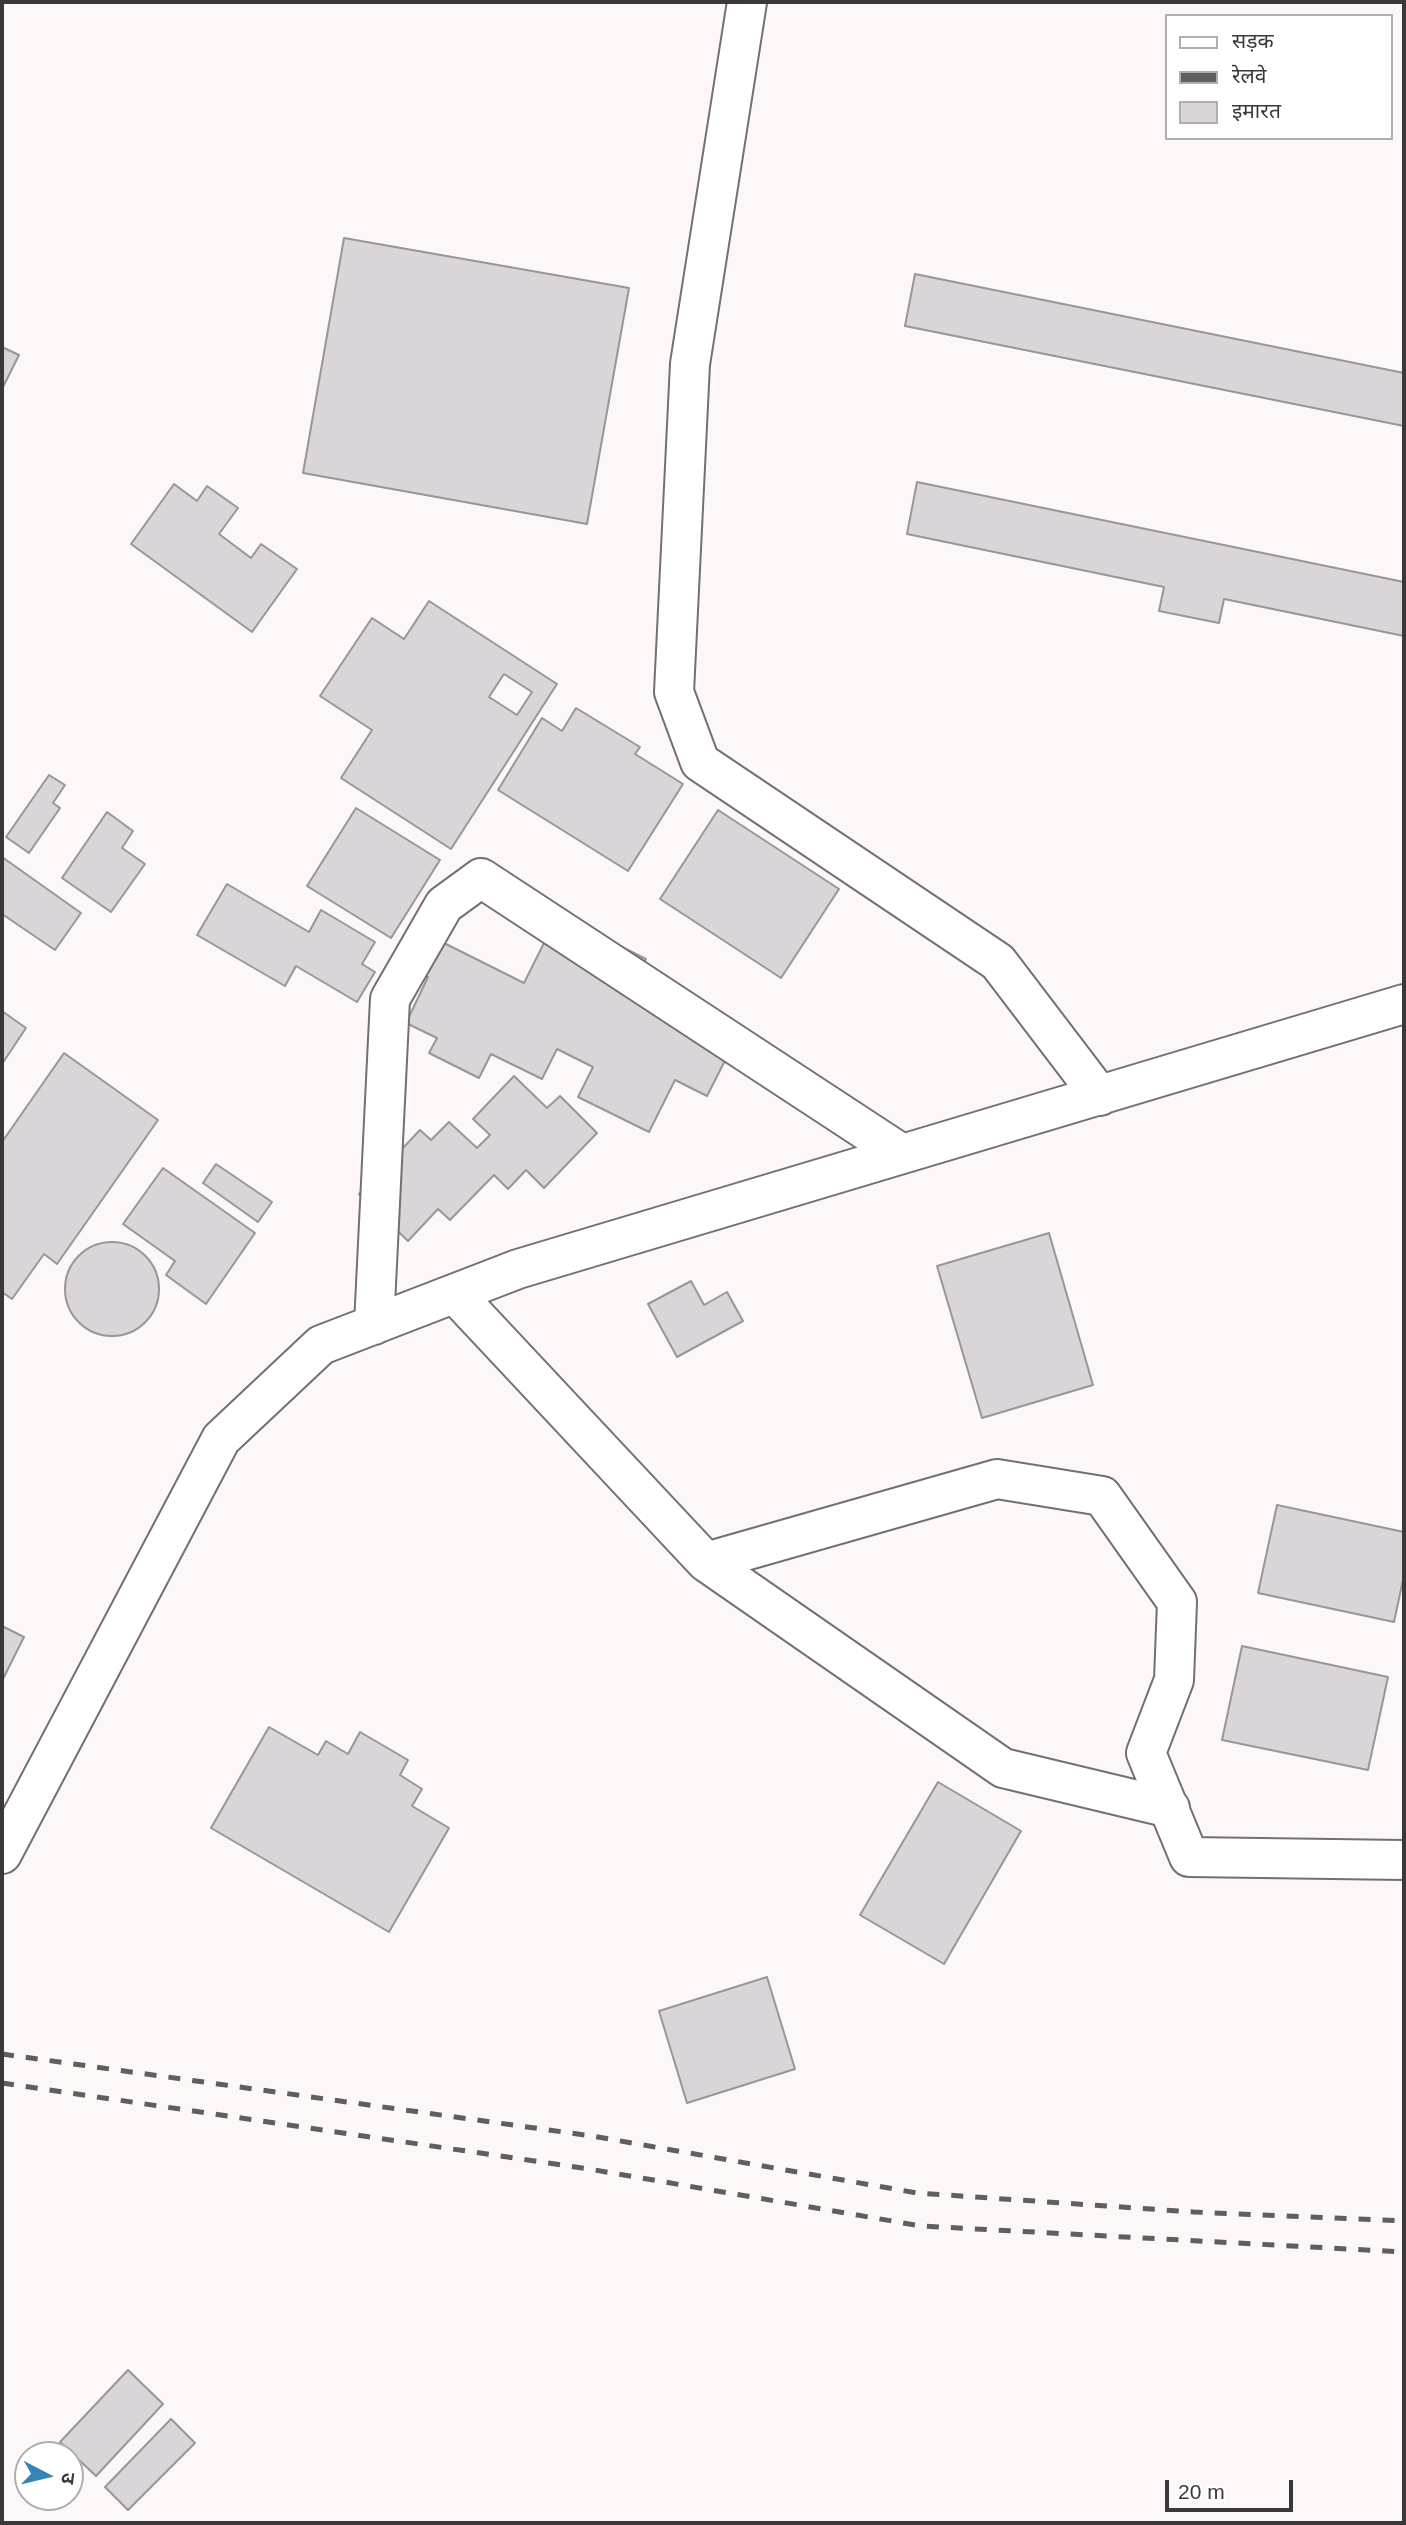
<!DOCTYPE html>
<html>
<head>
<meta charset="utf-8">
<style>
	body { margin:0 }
	#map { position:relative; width:1406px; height:2525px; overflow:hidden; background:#fdf7f8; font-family:Helvetica,"Noto Sans Devanagari",sans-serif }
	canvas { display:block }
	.frame { position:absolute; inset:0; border:4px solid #3a3838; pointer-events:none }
	.legend { position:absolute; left:1165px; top:14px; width:228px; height:126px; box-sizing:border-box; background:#fff; border:2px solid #b0afaf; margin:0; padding:9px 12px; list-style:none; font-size:21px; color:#3a3838 }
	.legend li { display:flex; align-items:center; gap:14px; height:35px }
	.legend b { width:35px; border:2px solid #b0afaf }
	.north { position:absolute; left:14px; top:2441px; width:70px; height:70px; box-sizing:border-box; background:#fff; border:2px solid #b0afaf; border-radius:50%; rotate:97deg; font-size:19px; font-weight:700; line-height:28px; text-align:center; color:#3a3838 }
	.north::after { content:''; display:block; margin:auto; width:24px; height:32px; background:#3684b6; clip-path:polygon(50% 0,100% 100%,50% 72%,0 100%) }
	.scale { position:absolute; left:1165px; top:2480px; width:128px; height:32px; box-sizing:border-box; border:4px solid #3a3838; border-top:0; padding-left:9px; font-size:21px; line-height:24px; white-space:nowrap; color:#3a3838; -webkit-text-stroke:5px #fff; paint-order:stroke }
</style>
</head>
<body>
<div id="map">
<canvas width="1406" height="2525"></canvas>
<div class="frame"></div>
<ul class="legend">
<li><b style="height:9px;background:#fff"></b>सड़क</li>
<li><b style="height:9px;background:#615e5e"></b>रेलवे</li>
<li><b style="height:19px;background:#d9d5d8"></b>इमारत</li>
</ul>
<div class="north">उ</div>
<div class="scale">20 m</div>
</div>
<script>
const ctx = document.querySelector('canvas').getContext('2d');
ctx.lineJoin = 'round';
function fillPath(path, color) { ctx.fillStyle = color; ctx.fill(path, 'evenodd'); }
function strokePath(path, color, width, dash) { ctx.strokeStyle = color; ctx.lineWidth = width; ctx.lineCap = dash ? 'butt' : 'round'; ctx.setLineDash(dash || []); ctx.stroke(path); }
const building = new Path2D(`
	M 344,238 L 629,288 L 587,524 L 303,473 Z
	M 915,274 L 1404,373 L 1404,426 L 905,326 Z
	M 2,347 L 19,355 L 2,389 Z
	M 917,482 L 1404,582 L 1404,636 L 1224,599 L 1219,623 L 1159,611 L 1164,587 L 907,534 Z
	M 174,484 L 197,501 L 207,486 L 238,508 L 219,534 L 251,558 L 261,544 L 297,569 L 252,632 L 131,544 Z
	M 429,601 L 557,684 L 451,849 L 341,778 L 372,730 L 320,696 L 372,618 L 404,639 ZM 504,674 L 532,692 L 517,715 L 489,697 Z
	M 576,708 L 640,747 L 635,754 L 683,784 L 628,871 L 498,790 L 542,718 L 562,731 Z
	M 49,775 L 65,785 L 53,803 L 60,808 L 29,853 L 6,837 Z
	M 356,808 L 440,860 L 391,938 L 307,886 Z
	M 718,810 L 839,889 L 781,978 L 660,899 Z
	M 107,812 L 133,831 L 122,848 L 145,864 L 111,912 L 62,878 Z
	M 2,857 L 81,913 L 55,950 L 2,914 Z
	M 227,884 L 309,932 L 321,910 L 375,942 L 362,964 L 375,972 L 357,1002 L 296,966 L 285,986 L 197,935 Z
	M 558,915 L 646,959 L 633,986 L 737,1037 L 707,1096 L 675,1080 L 649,1132 L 578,1097 L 593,1067 L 557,1049 L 542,1079 L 491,1054 L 479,1078 L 429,1053 L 437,1038 L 406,1023 L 428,977 L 401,963 L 418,930 L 524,983 Z
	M 2,1011 L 26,1028 L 2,1064 Z
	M 64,1053 L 158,1120 L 57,1264 L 44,1254 L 12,1299 L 2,1292 L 2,1142 Z
	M 514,1076 L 547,1108 L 560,1096 L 597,1133 L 544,1188 L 526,1170 L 508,1189 L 494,1175 L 450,1220 L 438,1209 L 408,1241 L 359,1194 L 420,1130 L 431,1140 L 449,1122 L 477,1148 L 490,1135 L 473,1119 Z
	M 216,1164 L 272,1202 L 258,1222 L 203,1183 Z
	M 163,1168 L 255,1233 L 206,1304 L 166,1275 L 175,1261 L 123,1224 Z
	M 1049,1233 L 1093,1385 L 982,1418 L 937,1266 Z
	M65 1289a47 47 0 1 1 94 0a47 47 0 1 1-94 0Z
	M 691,1281 L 704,1305 L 727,1292 L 743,1321 L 677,1357 L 648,1304 Z
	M 1277,1505 L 1404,1532 L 1404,1575 L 1394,1622 L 1258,1593 Z
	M 2,1626 L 24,1637 L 2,1681 Z
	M 1242,1646 L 1388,1677 L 1368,1770 L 1222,1740 Z
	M 269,1727 L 318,1755 L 326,1741 L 348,1754 L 360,1732 L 408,1760 L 400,1775 L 422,1789 L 412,1806 L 449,1828 L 389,1932 L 211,1828 Z
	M 938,1782 L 1021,1831 L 944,1964 L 860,1915 Z
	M 767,1977 L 795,2069 L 687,2103 L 659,2011 Z
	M 128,2370 L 163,2404 L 96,2476 L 60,2442 Z
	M 171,2419 L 195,2443 L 128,2510 L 105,2487 Z`);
const street = new Path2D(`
	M 747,2 L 690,364 L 674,692 L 700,762 L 998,962 L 1100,1096
	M 455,1294 L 706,1562 L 997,1479 L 1102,1496 L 1177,1602 L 1174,1680 L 1146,1753 L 1189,1857 L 1404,1860
	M 374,1325 L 390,999 L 444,905 L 481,878 L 902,1154
	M 706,1562 L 1003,1768 L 1170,1808
	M 2,1854 L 221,1439 L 321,1345 L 518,1269 L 1404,1004`);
const rail = new Path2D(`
	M 2,2054 L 592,2136 L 917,2193 L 1194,2212 L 1404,2221
	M 2,2083 L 589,2169 L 921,2226 L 1404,2252`);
fillPath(building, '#d9d5d8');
strokePath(building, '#999598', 2);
strokePath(street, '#746f70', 42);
strokePath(street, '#fff', 38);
strokePath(rail, '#615e5e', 5, [12, 12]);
</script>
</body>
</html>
